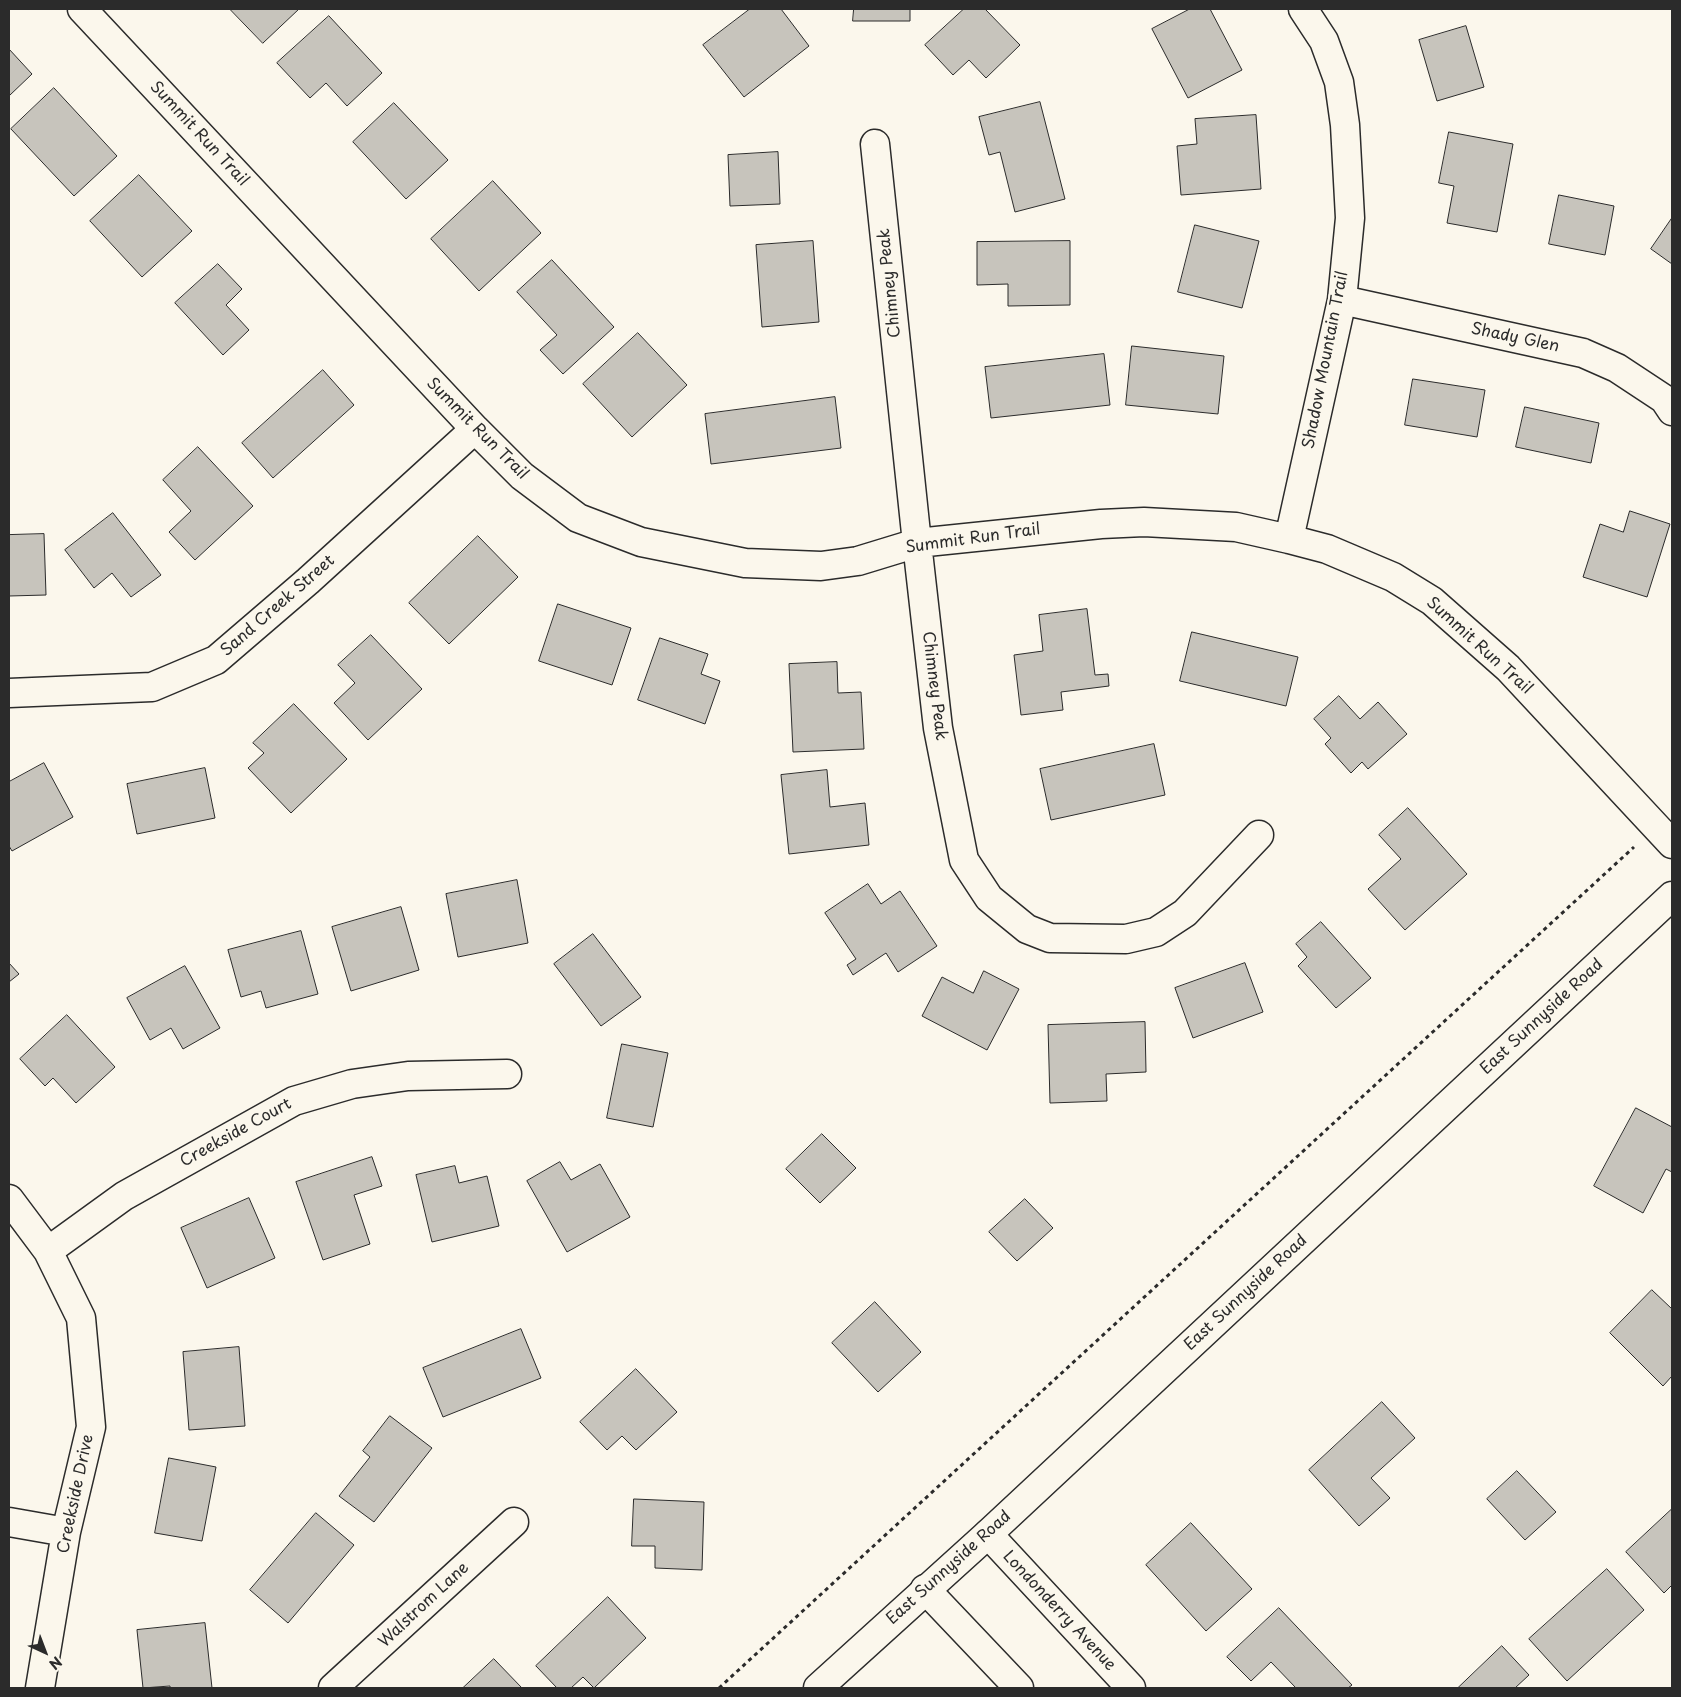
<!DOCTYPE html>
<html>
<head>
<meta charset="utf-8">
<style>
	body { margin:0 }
	#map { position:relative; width:1681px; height:1697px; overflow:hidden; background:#fbf7ec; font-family:"Playpen Sans",sans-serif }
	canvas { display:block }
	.frame { position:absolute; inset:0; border:10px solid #2b2b2b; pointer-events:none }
	.north { position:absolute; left:20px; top:1627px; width:50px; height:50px; -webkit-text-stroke:4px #fbf7ec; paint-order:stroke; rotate:137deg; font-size:14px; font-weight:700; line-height:20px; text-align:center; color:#2b2b2b }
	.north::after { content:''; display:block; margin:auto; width:18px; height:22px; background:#2b2b2b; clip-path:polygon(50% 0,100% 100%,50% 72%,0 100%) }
</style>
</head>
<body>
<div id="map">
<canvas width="1681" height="1697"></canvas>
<div class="frame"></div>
<div class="north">N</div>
</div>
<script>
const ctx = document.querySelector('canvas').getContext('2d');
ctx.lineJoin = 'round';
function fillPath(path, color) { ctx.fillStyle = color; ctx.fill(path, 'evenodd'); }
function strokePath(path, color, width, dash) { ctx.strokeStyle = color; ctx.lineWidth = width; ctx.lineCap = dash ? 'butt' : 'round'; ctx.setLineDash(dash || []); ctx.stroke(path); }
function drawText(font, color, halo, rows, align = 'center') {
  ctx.font = font + ' "Playpen Sans",sans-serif'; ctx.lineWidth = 4; ctx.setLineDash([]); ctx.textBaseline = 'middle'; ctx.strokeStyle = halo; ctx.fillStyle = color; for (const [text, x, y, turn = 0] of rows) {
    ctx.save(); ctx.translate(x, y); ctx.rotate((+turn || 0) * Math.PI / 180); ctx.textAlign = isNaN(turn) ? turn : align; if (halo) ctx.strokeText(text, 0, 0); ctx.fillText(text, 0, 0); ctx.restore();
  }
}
const building = new Path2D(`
	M 230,9 L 299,9 L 263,43 Z
	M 750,9 L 781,9 L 809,46 L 744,97 L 703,45 Z
	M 854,9 L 910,9 L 910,21 L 853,21 Z
	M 964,9 L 985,9 L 1020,45 L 986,78 L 969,60 L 953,75 L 925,45 Z
	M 1190,9 L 1210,9 L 1242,70 L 1188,98 L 1152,29 Z
	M 329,16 L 382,73 L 347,106 L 326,83 L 310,98 L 277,63 Z
	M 1466,26 L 1484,87 L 1437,101 L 1419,40 Z
	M 9,49 L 32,74 L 9,96 Z
	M 54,88 L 117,156 L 74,196 L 11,129 Z
	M 1040,102 L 1065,199 L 1015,212 L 1000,152 L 989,155 L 979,117 Z
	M 394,103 L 448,160 L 406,199 L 353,142 Z
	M 1256,115 L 1261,189 L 1181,195 L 1177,146 L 1197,144 L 1195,119 Z
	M 1449,132 L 1513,144 L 1497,232 L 1447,223 L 1454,186 L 1439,183 Z
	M 778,152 L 780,204 L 730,206 L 728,155 Z
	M 139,175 L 192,231 L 142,277 L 90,221 Z
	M 493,181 L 541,233 L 479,291 L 431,239 Z
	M 1559,195 L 1614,206 L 1605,255 L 1549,244 Z
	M 1672,218 L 1672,264 L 1651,249 Z
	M 1195,225 L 1259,241 L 1242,308 L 1178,292 Z
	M 813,241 L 819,322 L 762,327 L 756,245 Z
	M 1070,241 L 1070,305 L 1008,306 L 1008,284 L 977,285 L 977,242 Z
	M 552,260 L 614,327 L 563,374 L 540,350 L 557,335 L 517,292 Z
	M 218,264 L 242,289 L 226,305 L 249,330 L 223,355 L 175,303 Z
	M 638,333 L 687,385 L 632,437 L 583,384 Z
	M 1132,346 L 1224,356 L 1218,414 L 1126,405 Z
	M 1104,354 L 1110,405 L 991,418 L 985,367 Z
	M 323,370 L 354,405 L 273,478 L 242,443 Z
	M 1413,379 L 1485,390 L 1477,437 L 1405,425 Z
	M 835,397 L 841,448 L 711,464 L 705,414 Z
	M 1525,407 L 1599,423 L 1591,463 L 1516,447 Z
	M 198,447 L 253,506 L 195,560 L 169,532 L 191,511 L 163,480 Z
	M 1630,511 L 1670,524 L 1647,597 L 1583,577 L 1600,524 L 1623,532 Z
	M 113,513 L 161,575 L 131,597 L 112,573 L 94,588 L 65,550 Z
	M 44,534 L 46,595 L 9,596 L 9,535 Z
	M 478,536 L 518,577 L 449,644 L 409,603 Z
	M 558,604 L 631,628 L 612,685 L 539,661 Z
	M 1087,609 L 1095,675 L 1108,674 L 1109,686 L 1061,692 L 1063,710 L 1021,715 L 1014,655 L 1043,651 L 1039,615 Z
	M 1192,632 L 1298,657 L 1286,706 L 1180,681 Z
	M 371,635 L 422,689 L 368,740 L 334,703 L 355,683 L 338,665 Z
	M 660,638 L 708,654 L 701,674 L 720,681 L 705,724 L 638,700 Z
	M 837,662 L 838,693 L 861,692 L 864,749 L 793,752 L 789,664 Z
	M 1339,696 L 1360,719 L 1378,702 L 1407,734 L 1368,769 L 1362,762 L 1351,773 L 1325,744 L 1331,738 L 1314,719 Z
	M 294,704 L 347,759 L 291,813 L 248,768 L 264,753 L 253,743 Z
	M 1154,744 L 1165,795 L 1051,820 L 1040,769 Z
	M 44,763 L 73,817 L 12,851 L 9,846 L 9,782 Z
	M 205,768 L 215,818 L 137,834 L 127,784 Z
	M 827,770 L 830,807 L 865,803 L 869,845 L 789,854 L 781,775 Z
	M 1408,808 L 1467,874 L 1405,930 L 1368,889 L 1401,859 L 1379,835 Z
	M 517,880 L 528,943 L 458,957 L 446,894 Z
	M 868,884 L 881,904 L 900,891 L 937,946 L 898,972 L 886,953 L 853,975 L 847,965 L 856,959 L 825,913 Z
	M 401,907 L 419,970 L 351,991 L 332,927 Z
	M 1321,922 L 1371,978 L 1336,1008 L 1298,966 L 1307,957 L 1296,944 Z
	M 301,931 L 318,994 L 266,1008 L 261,991 L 241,997 L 228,950 Z
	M 593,934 L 641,997 L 601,1026 L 554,964 Z
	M 9,963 L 19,974 L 9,982 Z
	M 1245,963 L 1263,1012 L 1193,1038 L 1175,988 Z
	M 185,966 L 220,1028 L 183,1049 L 171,1028 L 150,1040 L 127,998 Z
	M 984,971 L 1019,989 L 987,1050 L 922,1016 L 942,977 L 973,993 Z
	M 67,1015 L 115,1067 L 76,1103 L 53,1078 L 45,1086 L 20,1059 Z
	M 1145,1022 L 1146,1072 L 1106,1074 L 1107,1101 L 1050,1103 L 1048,1025 Z
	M 622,1044 L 668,1053 L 653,1127 L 607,1118 Z
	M 1636,1108 L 1672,1127 L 1672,1172 L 1666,1169 L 1643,1213 L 1594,1186 Z
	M 822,1134 L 856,1168 L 820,1203 L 786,1169 Z
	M 372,1157 L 382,1186 L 354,1195 L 370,1244 L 323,1260 L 296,1182 Z
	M 560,1162 L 571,1180 L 600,1164 L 630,1217 L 567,1252 L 527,1181 Z
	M 455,1166 L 459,1183 L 487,1176 L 499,1226 L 432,1242 L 416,1175 Z
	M 249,1198 L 275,1258 L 207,1288 L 181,1228 Z
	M 1025,1199 L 1053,1228 L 1017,1261 L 989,1232 Z
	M 1652,1290 L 1672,1309 L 1672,1376 L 1663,1386 L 1610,1333 Z
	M 875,1302 L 921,1352 L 878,1392 L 832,1343 Z
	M 521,1329 L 541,1378 L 443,1417 L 423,1368 Z
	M 239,1347 L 245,1426 L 189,1430 L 183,1352 Z
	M 636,1369 L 677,1412 L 636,1450 L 622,1436 L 607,1450 L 580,1422 Z
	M 1382,1402 L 1415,1438 L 1371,1478 L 1390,1498 L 1359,1526 L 1309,1470 Z
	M 390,1416 L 432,1448 L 374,1522 L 339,1496 L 370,1457 L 363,1451 Z
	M 169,1458 L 216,1467 L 202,1541 L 155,1533 Z
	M 1517,1471 L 1556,1512 L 1525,1540 L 1487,1499 Z
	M 634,1499 L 704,1502 L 702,1570 L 655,1568 L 655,1546 L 632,1546 Z
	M 1672,1509 L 1672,1585 L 1664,1593 L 1626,1552 Z
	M 316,1513 L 354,1545 L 288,1623 L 250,1590 Z
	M 1191,1523 L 1252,1589 L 1206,1631 L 1146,1565 Z
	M 1607,1569 L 1644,1610 L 1567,1681 L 1529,1639 Z
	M 608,1597 L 646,1638 L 594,1688 L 583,1677 L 571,1688 L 557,1688 L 536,1666 Z
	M 1279,1608 L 1352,1685 L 1348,1688 L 1296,1688 L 1271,1662 L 1251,1681 L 1227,1657 Z
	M 205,1623 L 212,1688 L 170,1688 L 170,1686 L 143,1688 L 137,1630 Z
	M 1502,1646 L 1529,1675 L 1515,1688 L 1458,1688 Z
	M 494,1659 L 522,1688 L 463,1688 Z`);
const path = new Path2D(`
	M 719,1688 L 1634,847`);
const street = new Path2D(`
	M 82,9 L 475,429 L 522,476 L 578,518 L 641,542 L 745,563 L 821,566 L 858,561 L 917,543 L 1101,524 L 1144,522 L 1236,527 L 1289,539 L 1327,549 L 1393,577 L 1432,601 L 1508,668 L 1672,844
	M 875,144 L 917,543 L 938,728 L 964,860 L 989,898 L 1027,929 L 1050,938 L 1126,939 L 1156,932 L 1185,913 L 1259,835
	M 1342,300 L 1583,353 L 1617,368 L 1664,399 L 1672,411
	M 1289,539 L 1342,300 L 1350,218 L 1345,125 L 1339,82 L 1324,41 L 1303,9
	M 9,693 L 152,687 L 216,660 L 308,581 L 475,429
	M 9,1199 L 48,1251 L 81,1318 L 91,1427 L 66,1532 L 40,1688
	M 48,1251 L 124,1196 L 294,1101 L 352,1084 L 408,1076 L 507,1074
	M 9,1522 L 66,1532
	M 988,1534 L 1131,1688
	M 925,1589 L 1019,1688
	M 333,1688 L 514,1522`);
const primary = new Path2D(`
	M 818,1688 L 988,1534 L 1672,896`);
const streetNames = [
	["Summit Run Trail",199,134,47],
	["Chimney Peak",890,283,-96],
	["Shady Glen",1515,338,12],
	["Shadow Mountain Trail",1326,360,-79],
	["Summit Run Trail",477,429,45],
	["Summit Run Trail",973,539,-8],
	["Sand Creek Street",278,606,-41],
	["Summit Run Trail",1479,646,42],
	["Chimney Peak",934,686,83],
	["East Sunnyside Road",1542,1017,-43],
	["Creekside Court",236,1133,-29],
	["East Sunnyside Road",1246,1293,-43],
	["Creekside Drive",76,1494,-78],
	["East Sunnyside Road",949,1568,-42],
	["Walstrom Lane",424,1605,-43],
	["Londonderry Avenue",1059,1611,47]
];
fillPath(building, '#c7c4bc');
strokePath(building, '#2b2b2b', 1);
strokePath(street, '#2b2b2b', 31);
strokePath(primary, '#2b2b2b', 31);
strokePath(path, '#2b2b2b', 3, [4, 4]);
strokePath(street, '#fbf7ec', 28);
strokePath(primary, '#fbf7ec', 28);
drawText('16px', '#2b2b2b', '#fbf7ec', streetNames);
</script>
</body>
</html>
